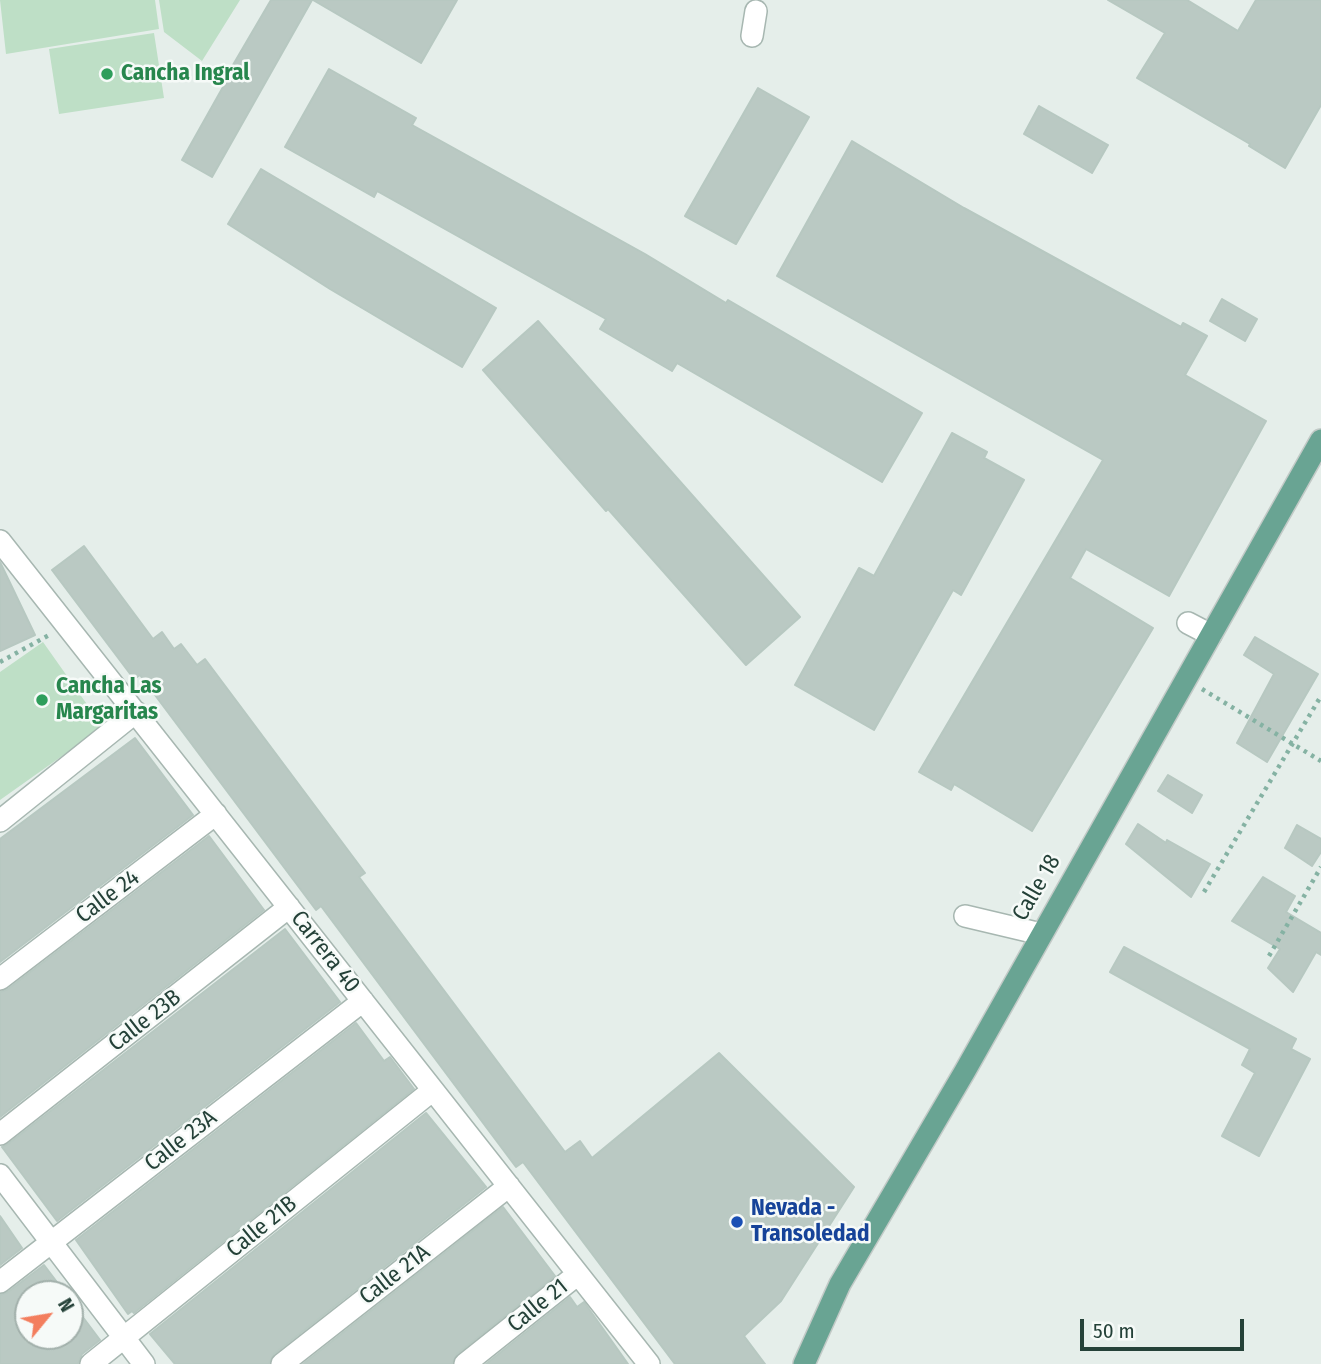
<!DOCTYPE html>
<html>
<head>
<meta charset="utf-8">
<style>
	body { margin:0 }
	#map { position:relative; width:1321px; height:1364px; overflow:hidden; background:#e5eeea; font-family:"Fira Sans Condensed",sans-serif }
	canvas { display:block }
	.north { position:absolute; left:14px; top:1280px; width:70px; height:70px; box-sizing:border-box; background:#f6faf8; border:2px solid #a2b0ab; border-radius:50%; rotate:60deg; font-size:19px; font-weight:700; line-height:28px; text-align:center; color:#244138 }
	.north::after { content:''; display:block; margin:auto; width:24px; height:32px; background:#f37e5e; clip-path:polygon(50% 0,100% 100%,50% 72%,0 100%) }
	.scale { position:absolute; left:1080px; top:1319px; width:164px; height:32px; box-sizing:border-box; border:4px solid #244138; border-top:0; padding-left:9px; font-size:21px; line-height:24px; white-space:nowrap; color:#244138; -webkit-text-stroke:5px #f6faf8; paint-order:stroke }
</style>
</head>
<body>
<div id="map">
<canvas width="1321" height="1364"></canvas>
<div class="north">N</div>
<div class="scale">50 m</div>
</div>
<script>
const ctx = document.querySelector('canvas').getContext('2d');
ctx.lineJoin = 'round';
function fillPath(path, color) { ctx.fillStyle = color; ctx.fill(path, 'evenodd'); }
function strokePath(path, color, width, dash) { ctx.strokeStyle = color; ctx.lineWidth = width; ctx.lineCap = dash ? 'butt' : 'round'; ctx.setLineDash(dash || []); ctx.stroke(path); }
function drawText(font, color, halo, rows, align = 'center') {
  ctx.font = font + ' "Fira Sans Condensed",sans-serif'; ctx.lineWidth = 5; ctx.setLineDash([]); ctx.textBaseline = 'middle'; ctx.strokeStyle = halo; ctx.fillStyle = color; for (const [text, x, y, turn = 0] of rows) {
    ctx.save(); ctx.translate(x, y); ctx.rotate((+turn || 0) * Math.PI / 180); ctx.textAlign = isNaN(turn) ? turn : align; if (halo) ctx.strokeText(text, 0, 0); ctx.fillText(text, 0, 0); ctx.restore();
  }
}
const green = new Path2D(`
	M 0,0 L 155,0 L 159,29 L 6,54 Z
	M 159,0 L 240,0 L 202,61 L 164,32 Z
	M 154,33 L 164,98 L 59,114 L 49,49 Z
	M 43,642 L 103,727 L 0,800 L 0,672 Z`);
const building = new Path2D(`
	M 271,0 L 312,0 L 212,177 L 182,160 L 232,71 L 230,70 Z
	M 313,0 L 457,0 L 421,63 Z
	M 1108,0 L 1187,0 L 1238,31 L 1256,0 L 1321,0 L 1321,105 L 1285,168 L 1249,146 L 1250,144 L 1137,78 L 1165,33 Z
	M 329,69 L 416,118 L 412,125 L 645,254 L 726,303 L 728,300 L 922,413 L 882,482 L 677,363 L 672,371 L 600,329 L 606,319 L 377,191 L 374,197 L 285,147 Z
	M 758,88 L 809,117 L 736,244 L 685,216 Z
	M 1039,106 L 1108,145 L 1092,173 L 1024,134 Z
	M 852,141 L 964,208 L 1181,327 L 1183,323 L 1207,336 L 1185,375 L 1266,421 L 1169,596 L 1086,549 L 1070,578 L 1153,628 L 1032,831 L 954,784 L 951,790 L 919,772 L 1103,460 L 777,276 Z
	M 261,169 L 496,308 L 462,367 L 330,289 L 228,224 Z
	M 1222,299 L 1257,319 L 1245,341 L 1210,321 Z
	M 538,321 L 800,617 L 746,665 L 608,509 L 606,511 L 483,370 Z
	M 952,433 L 987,452 L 984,458 L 1024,480 L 961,595 L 953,590 L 874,730 L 795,685 L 859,568 L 874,576 Z
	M 84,546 L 153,639 L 162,632 L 174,649 L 181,644 L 197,665 L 205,659 L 365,873 L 359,877 L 565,1152 L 580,1141 L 592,1158 L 719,1053 L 854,1187 L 781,1301 L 744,1336 L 765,1364 L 675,1364 L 523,1162 L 516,1167 L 321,906 L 316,910 L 140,675 L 134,679 L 52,570 Z
	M 0,562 L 35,635 L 0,651 Z
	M 1255,637 L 1318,674 L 1267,762 L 1237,743 L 1274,674 L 1244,655 Z
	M 135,738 L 193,815 L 0,962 L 0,839 Z
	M 1168,775 L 1202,795 L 1192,813 L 1158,791 Z
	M 1138,824 L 1166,843 L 1167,840 L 1210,864 L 1191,897 L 1126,844 Z
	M 1297,825 L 1321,839 L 1321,852 L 1312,866 L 1285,848 Z
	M 209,836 L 264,910 L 0,1117 L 0,992 L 8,989 Z
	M 1263,877 L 1295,896 L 1286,912 L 1321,933 L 1321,955 L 1316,952 L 1293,992 L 1268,968 L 1280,949 L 1232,921 Z
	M 285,929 L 340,1002 L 57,1221 L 2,1147 L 8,1144 Z
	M 1124,947 L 1296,1039 L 1291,1049 L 1310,1059 L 1259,1156 L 1222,1136 L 1255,1073 L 1242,1065 L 1250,1049 L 1110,972 Z
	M 356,1023 L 384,1061 L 390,1057 L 414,1089 L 134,1313 L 132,1311 L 128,1314 L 76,1240 Z
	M 426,1113 L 486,1187 L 274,1354 L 269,1364 L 175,1364 L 150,1334 Z
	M 503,1207 L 555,1276 L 457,1354 L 452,1364 L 303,1364 Z
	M 0,1216 L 22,1248 L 0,1265 Z
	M 44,1265 L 66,1294 L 28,1294 L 28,1336 L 70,1336 L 70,1300 L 100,1340 L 82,1354 L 78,1364 L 0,1364 L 0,1295 L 8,1292 Z
	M 570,1297 L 577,1307 L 584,1302 L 628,1364 L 486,1364 Z`);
const path = new Path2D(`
	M 0,662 L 51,634
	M 1202,689 L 1321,761
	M 1204,892 L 1321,696
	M 1269,956 L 1321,867`);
const minor = new Path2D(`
	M 752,36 L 756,11
	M 0,541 L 649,1364
	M 1188,623 L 1211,635
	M 0,821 L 136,712
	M 965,916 L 1041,934
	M 0,979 L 216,814
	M 0,1134 L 289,907
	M 0,1175 L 144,1364
	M 0,1282 L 363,1001
	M 91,1364 L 433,1090
	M 282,1364 L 509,1186
	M 465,1364 L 578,1274`);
const major = new Path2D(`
	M 804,1364 L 840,1284 L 965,1071 L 1321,440`);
const markers = [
	[107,74,7,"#2e9e5b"],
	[42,700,7,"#2e9e5b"],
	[737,1222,7,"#1a4fb4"]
];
const leisureNames = [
	["Cancha Ingral",121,74],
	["Cancha Las",56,687],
	["Margaritas",56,713]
];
const streetNames = [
	["Calle 18",1037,888,-60],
	["Calle 24",108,897,-37],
	["Carrera 40",325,952,52],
	["Calle 23B",145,1021,-38],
	["Calle 23A",181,1141,-38],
	["Calle 21B",262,1227,-39],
	["Calle 21A",395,1275,-38],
	["Calle 21",538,1306,-39]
];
const transitNames = [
	["Nevada -",751,1209],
	["Transoledad",751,1235]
];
fillPath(green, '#bedfc6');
fillPath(building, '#bac9c3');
strokePath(building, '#b7c8c1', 2);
strokePath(minor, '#a7b7b1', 24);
strokePath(major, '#c2cac7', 24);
strokePath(path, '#85b2a3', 4.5, [3.5, 5]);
strokePath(minor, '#fff', 21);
strokePath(major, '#69a493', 21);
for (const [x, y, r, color] of markers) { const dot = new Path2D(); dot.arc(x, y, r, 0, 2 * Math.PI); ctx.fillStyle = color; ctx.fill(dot); strokePath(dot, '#f6faf8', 2.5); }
drawText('bold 23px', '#27864d', '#f6faf8', leisureNames, 'left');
drawText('23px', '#244138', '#f6faf8', streetNames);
drawText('bold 23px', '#164399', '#f6faf8', transitNames, 'left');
</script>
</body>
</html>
